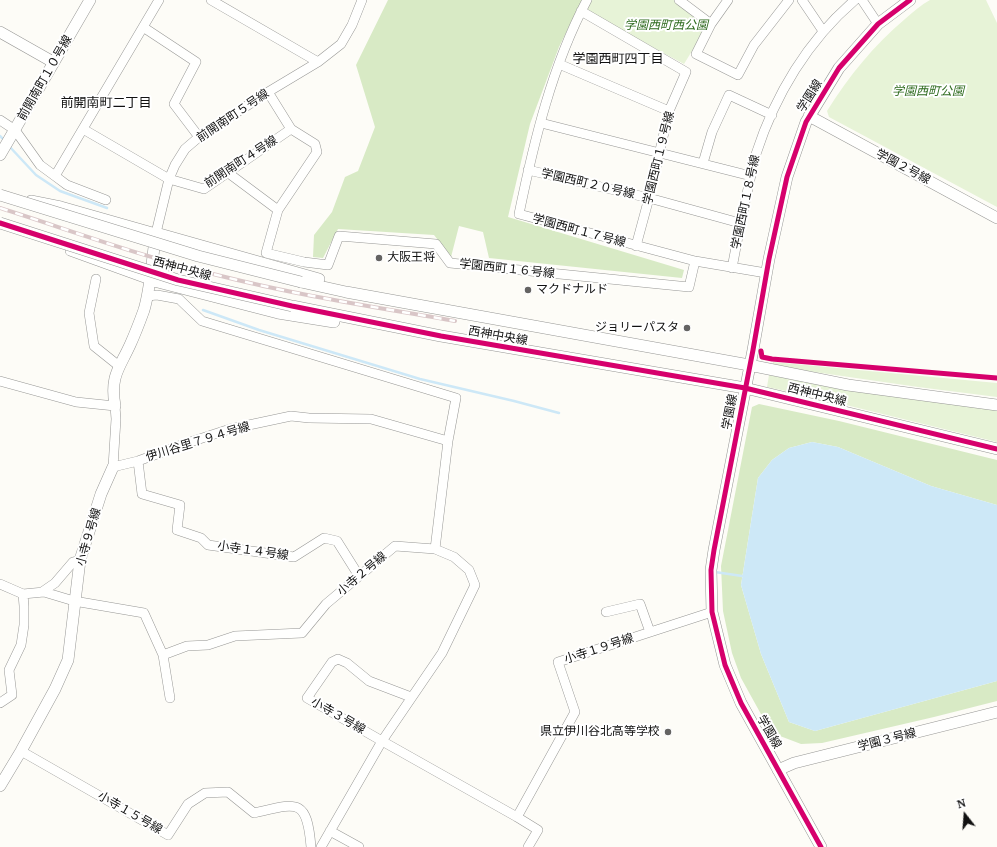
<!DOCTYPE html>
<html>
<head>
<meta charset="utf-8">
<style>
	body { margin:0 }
	#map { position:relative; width:997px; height:847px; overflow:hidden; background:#fdfcf7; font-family:"PT Serif",serif }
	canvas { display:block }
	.north { position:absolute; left:945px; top:795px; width:40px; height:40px; -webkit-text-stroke:3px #fff; paint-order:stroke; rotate:343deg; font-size:11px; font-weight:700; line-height:16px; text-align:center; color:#111 }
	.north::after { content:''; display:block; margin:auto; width:14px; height:18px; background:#111; clip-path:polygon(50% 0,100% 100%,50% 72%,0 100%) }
</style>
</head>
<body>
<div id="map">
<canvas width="997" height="847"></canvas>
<div class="north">N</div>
</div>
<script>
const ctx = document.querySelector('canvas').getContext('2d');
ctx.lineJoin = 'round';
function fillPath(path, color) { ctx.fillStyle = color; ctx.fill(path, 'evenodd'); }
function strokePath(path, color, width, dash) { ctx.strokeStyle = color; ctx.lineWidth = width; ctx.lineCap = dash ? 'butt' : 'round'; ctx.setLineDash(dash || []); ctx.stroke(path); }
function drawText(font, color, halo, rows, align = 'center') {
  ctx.font = font + ' "PT Serif","Noto Sans JP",serif'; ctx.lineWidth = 4; ctx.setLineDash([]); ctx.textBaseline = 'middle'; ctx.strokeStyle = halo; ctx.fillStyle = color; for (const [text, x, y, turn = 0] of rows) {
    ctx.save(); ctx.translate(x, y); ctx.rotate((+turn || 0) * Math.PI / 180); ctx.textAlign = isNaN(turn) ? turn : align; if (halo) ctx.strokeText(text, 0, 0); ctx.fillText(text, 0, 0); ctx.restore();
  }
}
const green = new Path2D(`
	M 591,0 L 674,0 L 703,22 L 706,28 L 684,64 L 589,13 L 587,6 Z
	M 930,0 L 986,0 L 997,23 L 997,207 L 829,117 L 827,111 C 849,76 874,45 905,19 C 913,12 921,5 930,0 Z
	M 773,362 L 997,383 L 997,397 L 918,387 L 773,366 Z
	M 769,375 L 868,393 L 997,410 L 997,442 L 805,395 L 767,387 Z`);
const forest = new Path2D(`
	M 388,0 L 582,0 L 559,47 L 530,124 L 508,217 L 684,270 L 682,278 L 489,258 L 483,232 L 459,226 L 451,257 L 434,235 L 338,229 L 323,258 L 313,257 L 314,235 L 332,212 L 345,177 L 358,171 L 375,127 L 356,65 Z
	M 759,404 L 839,421 L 997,460 L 997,505 L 931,486 L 838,447 L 812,442 L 789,448 L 772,460 L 758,478 L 741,585 L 761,654 L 789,722 L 815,731 L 997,681 L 997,701 L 934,717 L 822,743 L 801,744 L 780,736 L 767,725 L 741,678 L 732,653 L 723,611 L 721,566 L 752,407 Z`);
const water = new Path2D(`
	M 812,442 L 838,447 L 931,486 L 997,505 L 997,681 L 815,731 L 789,722 L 761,654 L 741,585 L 758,478 L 772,460 L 789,448 Z`);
const stream = new Path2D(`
	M 0,136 L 5,141
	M 9,146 L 36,175 L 60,191 L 107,208
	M 203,310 L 259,330 L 420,379 L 514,401 L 559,413
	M 715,572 L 742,576`);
const minor = new Path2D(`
	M 211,0 L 318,62
	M 587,0 C 552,66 534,141 519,214 L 695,261 L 766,273
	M 679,0 L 711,24
	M 728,0 L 711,24 L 696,54 L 738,75 L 754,45 L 789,0
	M 802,0 L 823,31
	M 862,0 L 878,24
	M 581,11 L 686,72 L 669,111 L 649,198 L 636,246
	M 143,27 L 196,62 L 174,104 L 199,137
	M 559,64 L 669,111
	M 268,92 L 291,129 L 315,144 L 317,152 L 278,210 L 266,253 L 304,262 L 328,265 L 339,236 L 436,244 L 450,263 L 689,287 L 695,261
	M 0,120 L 15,130 L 40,165 L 55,176 L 67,185 L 106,200
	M 541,123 L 751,176
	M 83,129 L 169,179 L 204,189 L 291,129
	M 703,163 L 712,132 L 729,95 L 772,115
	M 528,170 L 649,198 L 740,223
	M 227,172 L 278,210
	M 55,176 L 159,0
	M 31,200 L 61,206 L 156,233 L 169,179 L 175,165 L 185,149 L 199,137 L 268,92 L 318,62 L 341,44 L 352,25 L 362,0
	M 70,251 L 150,280
	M 732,268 C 738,236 744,206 751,175 C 753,168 754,161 756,154 C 775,95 808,40 855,0
	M 96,279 L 89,313 L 94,346 L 119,366
	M 147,296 L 157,295 L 179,299 L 202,321 L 456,398 L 448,441 L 435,549
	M 0,381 L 76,402 L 115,406 L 116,419 L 113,467 L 138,461 L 184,444 L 230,429 L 291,416 L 309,418 L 371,419 L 448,441
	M 138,461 L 142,494 L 180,505 L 177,530 L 201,538 L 208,545 L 294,557 L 324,538 L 337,541 L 359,576
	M 0,584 L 23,594 L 44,592 L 74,601 L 144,613 L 163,655 L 170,698
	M 42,592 L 55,583 L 73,562 L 80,560
	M 606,612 L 640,604 L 650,632
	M 163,655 L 187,646 L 208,645 L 235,636 L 302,633 L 326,604 L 395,546 L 435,549 L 454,557 L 469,570 L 475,585 L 442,653 L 382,741 L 307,698 L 332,662 L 338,659 L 347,663 L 369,681 L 411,697
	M 0,703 L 12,695 L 9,670 L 21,645 L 24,625 L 24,606 L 23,594
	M 21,751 L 168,835 L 188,804 L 205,793 L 228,792 L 254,813 C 297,803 307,797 311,847
	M 517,817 L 575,712 L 558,662 L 712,612
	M 330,831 L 359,847
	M 321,847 L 382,741 L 517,817 L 538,830 L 528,847`);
const tertiary = new Path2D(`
	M 0,32 L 53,62
	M 809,116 L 997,218
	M 0,155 L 90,0
	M 150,280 L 278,313 L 334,322
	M 301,282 L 346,292 L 749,365 L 848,385 L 997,405
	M 292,306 L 441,336 L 745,388 L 997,449
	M 115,406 C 110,376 119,369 130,345 C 135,334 140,321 144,310 C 151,286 152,258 156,233 L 319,279
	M 778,770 L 794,763 L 997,712
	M 0,786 L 21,751 L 55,689 L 68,660 L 80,560 L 101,494 L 113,467
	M 821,847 L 741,703 L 725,665 L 712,612 L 711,570 L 714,550 L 753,350 L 769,259 L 787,177 L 806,122 L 839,68 L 878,24 L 910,0`);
const rail = new Path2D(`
	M 0,208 C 72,231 143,257 217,275 C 295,295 375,307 455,321`);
const tertiaryBridge = new Path2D(`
	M 0,195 L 198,256 L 301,282
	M 0,223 L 178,280 L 292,306`);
const cycleway = new Path2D(`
	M 0,223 L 178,280 L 292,306 L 441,336 L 745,388 L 997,449
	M 761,351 L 762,357 L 772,359 L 997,378
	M 821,847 L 741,703 L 725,665 L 712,612 L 711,570 L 714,550 L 753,350 L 769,259 L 787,177 L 806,122 L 839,68 L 878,24 L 910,0`);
const markers = [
	[379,258,4,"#646362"],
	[528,290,4,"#646362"],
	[687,328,4,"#646362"],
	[668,732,4,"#646362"]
];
const parkNames = [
	["学園西町西公園",666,26],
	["学園西町公園",928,92]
];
const streetNames = [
	["前開南町１０号線",45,78,-60],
	["学園線",810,96,-58],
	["前開南町５号線",233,116,-34],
	["学園西町１９号線",659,158,-76],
	["前開南町４号線",241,162,-33],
	["学園２号線",903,167,28],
	["学園西町２０号線",588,184,13],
	["学園西町１８号線",746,202,-78],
	["学園西町１７号線",579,231,15],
	["西神中央線",182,269,15],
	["学園西町１６号線",507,269,6],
	["西神中央線",498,336,10],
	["西神中央線",817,395,14],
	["学園線",730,412,-79],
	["伊川谷里７９４号線",198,442,-17],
	["小寺９号線",89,537,-74],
	["小寺１４号線",253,551,8],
	["小寺２号線",362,574,-40],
	["小寺１９号線",599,649,-18],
	["小寺３号線",338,716,30],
	["学園線",769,732,60],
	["学園３号線",887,740,-14],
	["小寺１５号線",130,813,30]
];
const poiNames = [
	["大阪王将",387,258],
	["マクドナルド",536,290],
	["ジョリーパスタ",679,328,"right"],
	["県立伊川谷北高等学校",660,732,"right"]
];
const neighbourhoodNames = [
	["学園西町四丁目",618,59],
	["前開南町二丁目",106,103]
];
fillPath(green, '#e7f3d7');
fillPath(forest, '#d8eac5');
fillPath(water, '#cde8f7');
strokePath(stream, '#cde8f7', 2.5);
strokePath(minor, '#979795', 10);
strokePath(tertiary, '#979795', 12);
strokePath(minor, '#fffffe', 9);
strokePath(tertiary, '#fffffe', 11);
strokePath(rail, '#d9c6c7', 4);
strokePath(rail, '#fff', 2.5, [8]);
strokePath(tertiaryBridge, '#979795', 12, []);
strokePath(tertiaryBridge, '#fffffe', 11);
strokePath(cycleway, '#d6006c', 5);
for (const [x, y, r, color] of markers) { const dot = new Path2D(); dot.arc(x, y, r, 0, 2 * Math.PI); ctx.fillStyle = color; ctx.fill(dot); strokePath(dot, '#fff', 1.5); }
drawText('italic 12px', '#2f6b1f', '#fff', parkNames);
drawText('12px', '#111', '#fff', streetNames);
drawText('12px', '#111', '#fff', poiNames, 'left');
drawText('13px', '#111', '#fff', neighbourhoodNames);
</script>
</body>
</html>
